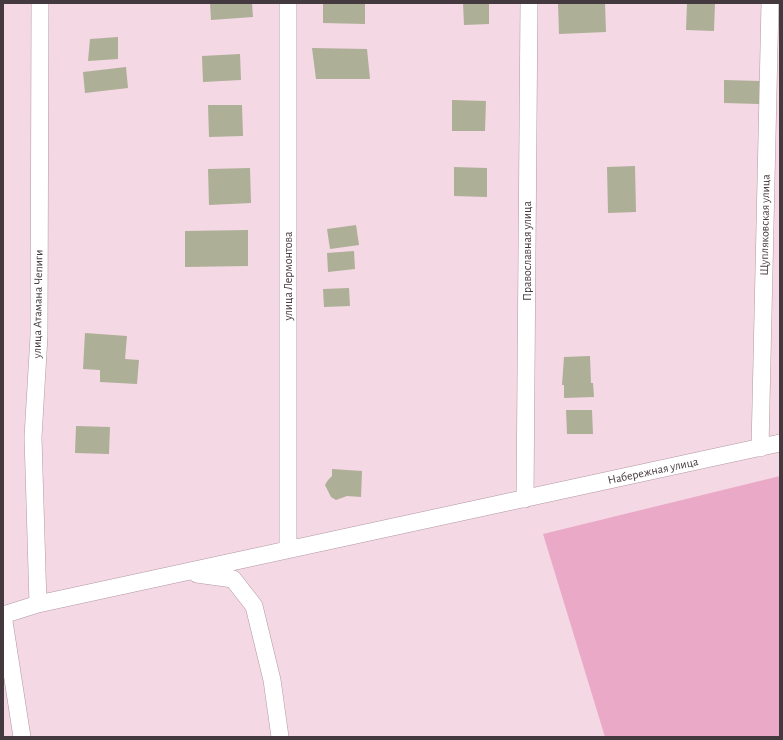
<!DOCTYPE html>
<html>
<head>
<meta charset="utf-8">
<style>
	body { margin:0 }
	#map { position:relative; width:783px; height:740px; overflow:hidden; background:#f4d8e4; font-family:"Alegreya Sans",sans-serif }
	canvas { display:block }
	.frame { position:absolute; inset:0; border:4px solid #44393e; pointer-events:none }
</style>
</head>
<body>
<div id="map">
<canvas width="783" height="740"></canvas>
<div class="frame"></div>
</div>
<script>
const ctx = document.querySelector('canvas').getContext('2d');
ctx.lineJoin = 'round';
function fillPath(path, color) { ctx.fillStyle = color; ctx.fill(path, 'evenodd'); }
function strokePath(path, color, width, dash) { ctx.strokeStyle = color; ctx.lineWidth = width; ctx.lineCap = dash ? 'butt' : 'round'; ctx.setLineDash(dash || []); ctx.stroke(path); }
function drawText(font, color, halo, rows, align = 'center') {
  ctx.font = font + ' "Alegreya Sans",sans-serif'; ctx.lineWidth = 3; ctx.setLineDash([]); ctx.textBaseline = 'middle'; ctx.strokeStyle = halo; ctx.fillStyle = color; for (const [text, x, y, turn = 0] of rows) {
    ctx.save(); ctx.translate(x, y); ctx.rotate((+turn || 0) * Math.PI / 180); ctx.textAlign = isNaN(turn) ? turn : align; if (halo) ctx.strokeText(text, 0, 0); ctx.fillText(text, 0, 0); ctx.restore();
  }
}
const green = new Path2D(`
	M 780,476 L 780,737 L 605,737 L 543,534 Z`);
const building = new Path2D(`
	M 210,3 L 252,3 L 253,17 L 211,20 Z
	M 323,3 L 365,3 L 365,24 L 323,23 Z
	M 463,3 L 489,3 L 489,24 L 464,25 Z
	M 558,3 L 605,3 L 606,32 L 559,34 Z
	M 687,3 L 715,3 L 714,31 L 686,30 Z
	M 118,37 L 118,59 L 88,61 L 90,39 Z
	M 312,48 L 367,49 L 370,79 L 316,79 Z
	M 240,54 L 241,80 L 203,82 L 202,56 Z
	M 126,67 L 128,88 L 85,93 L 83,72 Z
	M 724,80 L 760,81 L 759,104 L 724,103 Z
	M 452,100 L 486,101 L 485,131 L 452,131 Z
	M 208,105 L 242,105 L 243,136 L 209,137 Z
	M 635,166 L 636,212 L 608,213 L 607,167 Z
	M 454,167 L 487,168 L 487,197 L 454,196 Z
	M 250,168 L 251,203 L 209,205 L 208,169 Z
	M 356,225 L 359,245 L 330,249 L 327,229 Z
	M 248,230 L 248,266 L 185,267 L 185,231 Z
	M 354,251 L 355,269 L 328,272 L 327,253 Z
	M 349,288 L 350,306 L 324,307 L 323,289 Z
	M 85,333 L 127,336 L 125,359 L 139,360 L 137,384 L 100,382 L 100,370 L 83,369 Z
	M 590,356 L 591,383 L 593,383 L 594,397 L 564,398 L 564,385 L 562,385 L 564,357 Z
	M 566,410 L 592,410 L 593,434 L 567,434 Z
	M 76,426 L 110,427 L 109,454 L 75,453 Z
	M 332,469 L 362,471 L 361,497 L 347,496 L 336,500 L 331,497 L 325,485 L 328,480 L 332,476 Z`);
const minor = new Path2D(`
	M 760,448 L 770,3
	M 525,499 L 529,3
	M 288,549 L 288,3
	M 197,574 L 233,579 L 254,606 L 272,680 L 280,737
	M 38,604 L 33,437 L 39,336 L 40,3
	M 3,615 L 38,604 L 780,443
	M 3,615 L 22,737`);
const streetNames = [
	["Щупляковская улица",765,225,-89],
	["Православная улица",527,251,-90],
	["улица Лермонтова",288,276,-90],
	["улица Атамана Чепиги",38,304,-89],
	["Набережная улица",653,471,-12]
];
fillPath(green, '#eaaac7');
fillPath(building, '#adaf97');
strokePath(minor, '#b298a3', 18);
strokePath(minor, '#fff', 17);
drawText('12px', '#44393e', '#fff', streetNames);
</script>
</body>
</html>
